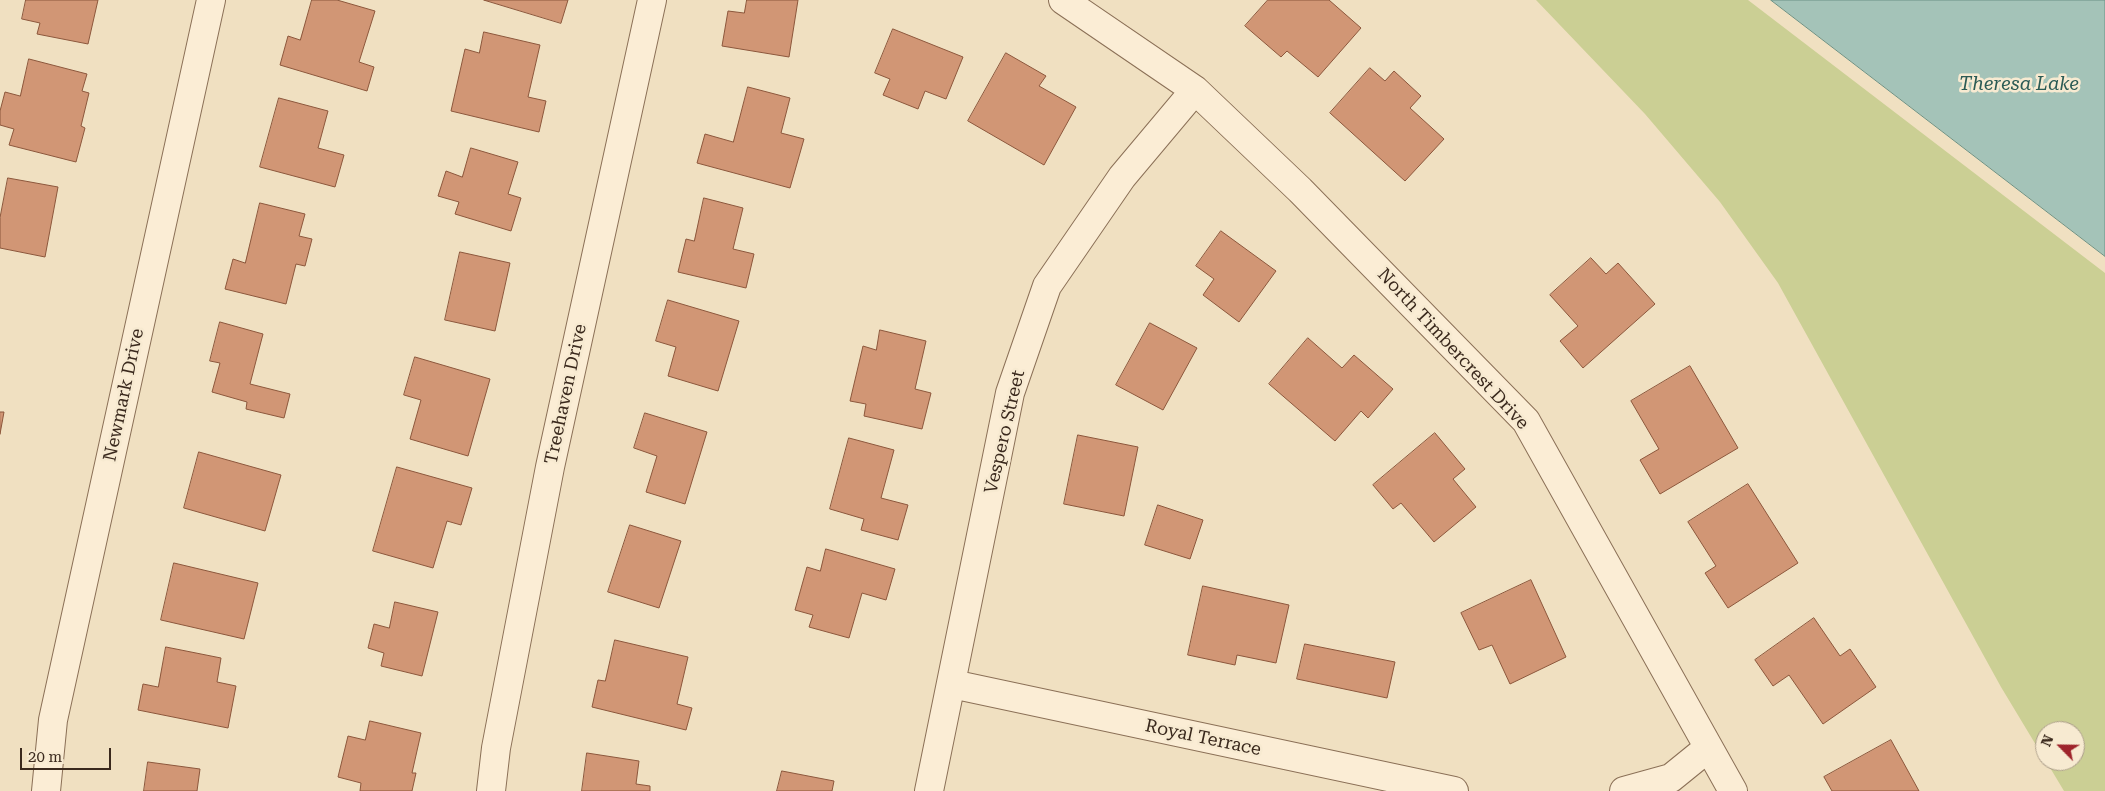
<!DOCTYPE html>
<html>
<head>
<meta charset="utf-8">
<style>
	body { margin:0 }
	#map { position:relative; width:2105px; height:791px; overflow:hidden; background:#f0e0c1; font-family:"Roboto Serif",serif }
	canvas { display:block }
	.north { position:absolute; left:2035px; top:721px; width:50px; height:50px; box-sizing:border-box; background:#f7ead1; border:1px solid #ab9d89; border-radius:50%; rotate:293deg; font-size:14px; font-weight:700; line-height:20px; text-align:center; color:#3a291d }
	.north::after { content:''; display:block; margin:auto; width:18px; height:22px; background:#9e242b; clip-path:polygon(50% 0,100% 100%,50% 72%,0 100%) }
	.scale { position:absolute; left:20px; top:748px; width:91px; height:22px; box-sizing:border-box; border:2px solid #3a291d; border-top:0; padding-left:6px; font-size:15px; line-height:18px; white-space:nowrap; color:#3a291d; -webkit-text-stroke:4px #f7ead1; paint-order:stroke }
</style>
</head>
<body>
<div id="map">
<canvas width="2105" height="791"></canvas>
<div class="north">N</div>
<div class="scale">20 m</div>
</div>
<script>
const ctx = document.querySelector('canvas').getContext('2d');
ctx.lineJoin = 'round';
function fillPath(path, color) { ctx.fillStyle = color; ctx.fill(path, 'evenodd'); }
function strokePath(path, color, width, dash) { ctx.strokeStyle = color; ctx.lineWidth = width; ctx.lineCap = dash ? 'butt' : 'round'; ctx.setLineDash(dash || []); ctx.stroke(path); }
function drawText(font, color, halo, rows, align = 'center') {
  ctx.font = font + ' "Roboto Serif",serif'; ctx.lineWidth = 5; ctx.setLineDash([]); ctx.textBaseline = 'middle'; ctx.strokeStyle = halo; ctx.fillStyle = color; for (const [text, x, y, turn = 0] of rows) {
    ctx.save(); ctx.translate(x, y); ctx.rotate((+turn || 0) * Math.PI / 180); ctx.textAlign = isNaN(turn) ? turn : align; if (halo) ctx.strokeText(text, 0, 0); ctx.fillText(text, 0, 0); ctx.restore();
  }
}
const green = new Path2D(`
	M 1536,0 L 1748,0 L 2105,273 L 2105,791 L 2064,791 L 2046,761 L 2075,761 L 2075,731 L 2045,731 L 2045,760 L 2001,687 L 1778,283 L 1720,202 L 1645,114 Z`);
const water = new Path2D(`
	M 1771,0 L 2105,0 L 2105,256 Z`);
const building = new Path2D(`
	M 26,0 L 98,0 L 88,44 L 37,34 L 40,23 L 22,19 Z
	M 312,0 L 337,0 L 375,11 L 359,62 L 374,67 L 367,91 L 280,65 L 288,36 L 300,40 Z
	M 484,0 L 568,0 L 561,23 Z
	M 747,0 L 798,0 L 789,57 L 722,46 L 728,11 L 744,13 Z
	M 1268,0 L 1329,0 L 1361,28 L 1318,77 L 1287,51 L 1281,57 L 1245,26 Z
	M 893,29 L 963,57 L 946,99 L 925,91 L 918,109 L 883,95 L 890,79 L 875,73 Z
	M 484,32 L 540,45 L 528,97 L 546,101 L 539,132 L 451,111 L 465,49 L 479,53 Z
	M 1006,53 L 1046,76 L 1039,86 L 1076,107 L 1044,165 L 968,121 Z
	M 29,59 L 87,74 L 82,91 L 89,93 L 81,126 L 85,128 L 76,162 L 9,145 L 14,129 L 0,125 L 0,111 L 5,92 L 20,96 Z
	M 1370,68 L 1385,81 L 1394,71 L 1421,96 L 1410,108 L 1444,139 L 1405,181 L 1330,113 Z
	M 748,87 L 790,98 L 781,133 L 804,139 L 790,188 L 697,163 L 705,134 L 733,142 Z
	M 279,98 L 328,111 L 318,148 L 344,155 L 335,187 L 260,167 Z
	M 471,148 L 518,162 L 508,194 L 521,198 L 511,231 L 455,214 L 459,202 L 438,196 L 446,171 L 462,177 Z
	M 8,178 L 58,187 L 45,257 L 0,248 L 0,218 Z
	M 704,198 L 743,208 L 733,249 L 754,254 L 746,288 L 678,272 L 686,239 L 694,241 Z
	M 260,203 L 305,214 L 299,236 L 312,239 L 305,266 L 296,264 L 286,304 L 225,289 L 233,259 L 245,263 Z
	M 1221,231 L 1276,271 L 1239,322 L 1203,295 L 1214,279 L 1196,266 Z
	M 460,252 L 510,263 L 495,331 L 445,320 Z
	M 1591,258 L 1606,274 L 1618,263 L 1655,304 L 1583,368 L 1560,341 L 1578,326 L 1550,295 Z
	M 668,300 L 739,321 L 718,391 L 668,376 L 676,347 L 656,341 Z
	M 220,322 L 263,334 L 250,384 L 290,394 L 284,418 L 246,409 L 247,402 L 212,392 L 220,363 L 210,361 Z
	M 1150,323 L 1197,348 L 1163,410 L 1116,385 Z
	M 880,330 L 926,341 L 915,389 L 931,393 L 922,429 L 864,416 L 866,404 L 850,401 L 863,346 L 876,350 Z
	M 1308,338 L 1342,368 L 1354,355 L 1393,389 L 1368,418 L 1361,411 L 1335,441 L 1269,384 Z
	M 415,357 L 490,379 L 468,456 L 410,439 L 421,400 L 404,395 Z
	M 1690,366 L 1738,448 L 1660,494 L 1640,460 L 1659,449 L 1631,401 Z
	M 0,412 L 4,412 L 0,434 Z
	M 645,413 L 707,432 L 685,504 L 646,492 L 657,456 L 634,448 Z
	M 1435,433 L 1465,469 L 1453,479 L 1476,507 L 1434,542 L 1401,503 L 1393,509 L 1373,485 Z
	M 1078,435 L 1138,447 L 1124,516 L 1064,504 Z
	M 849,438 L 894,450 L 881,498 L 908,505 L 898,540 L 861,530 L 864,519 L 830,509 Z
	M 199,452 L 281,475 L 265,531 L 184,508 Z
	M 397,467 L 472,488 L 461,525 L 447,521 L 433,568 L 373,551 Z
	M 1748,484 L 1798,563 L 1728,608 L 1705,573 L 1716,566 L 1688,522 Z
	M 1158,505 L 1203,520 L 1190,559 L 1145,545 Z
	M 630,525 L 681,541 L 659,608 L 608,592 Z
	M 826,549 L 895,569 L 886,600 L 862,593 L 849,638 L 809,627 L 813,615 L 795,610 L 807,567 L 820,571 Z
	M 174,563 L 258,583 L 244,639 L 161,620 Z
	M 1531,580 L 1566,657 L 1510,684 L 1492,645 L 1479,650 L 1461,613 Z
	M 1203,586 L 1289,605 L 1276,663 L 1237,655 L 1235,665 L 1188,655 Z
	M 395,602 L 438,612 L 422,676 L 381,666 L 384,653 L 368,648 L 374,624 L 389,628 Z
	M 1814,618 L 1840,656 L 1850,649 L 1876,687 L 1823,724 L 1789,675 L 1773,686 L 1755,660 Z
	M 615,640 L 688,657 L 677,704 L 692,708 L 686,730 L 592,707 L 598,680 L 605,681 Z
	M 1305,644 L 1395,662 L 1387,698 L 1297,679 Z
	M 166,647 L 221,658 L 217,682 L 236,686 L 228,728 L 138,710 L 143,684 L 158,687 Z
	M 370,721 L 421,733 L 412,773 L 416,773 L 412,791 L 360,791 L 361,783 L 338,777 L 348,736 L 365,740 Z
	M 1891,740 L 1919,791 L 1832,791 L 1824,777 Z
	M 587,753 L 639,761 L 636,784 L 650,786 L 650,791 L 582,791 Z
	M 148,762 L 200,769 L 197,791 L 144,791 Z
	M 782,771 L 834,781 L 832,791 L 777,791 Z`);
const minor = new Path2D(`
	M 1063,0 L 1195,90 L 1300,190 L 1526,421 L 1733,791
	M 952,684 L 1454,791
	M 491,791 L 496,748 L 550,467 L 652,0
	M 929,791 L 1010,393 L 1047,286 L 1122,177 L 1195,90
	M 1624,791 L 1671,778 L 1708,748`);
const tertiary = new Path2D(`
	M 46,791 L 53,720 L 211,0`);
const streetNames = [
	["North Timbercrest Drive",1453,349,47],
	["Treehaven Drive",566,394,-78],
	["Newmark Drive",124,395,-78],
	["Vespero Street",1005,432,-77],
	["Royal Terrace",1203,738,12]
];
const waterNames = [
	["Theresa Lake",2019,84]
];
fillPath(green, '#cbcf94');
fillPath(water, '#a4c3b8');
strokePath(water, '#6a9186', 1);
fillPath(building, '#d19675');
strokePath(building, '#8c573c', 1);
strokePath(minor, '#8b7057', 30);
strokePath(tertiary, '#8b7057', 30);
strokePath(minor, '#fbedd5', 28);
strokePath(tertiary, '#fbedd5', 28);
drawText('18px', '#3a291d', '#f7ead1', streetNames);
drawText('italic 19px', '#2b5b55', '#f7ead1', waterNames);
</script>
</body>
</html>
